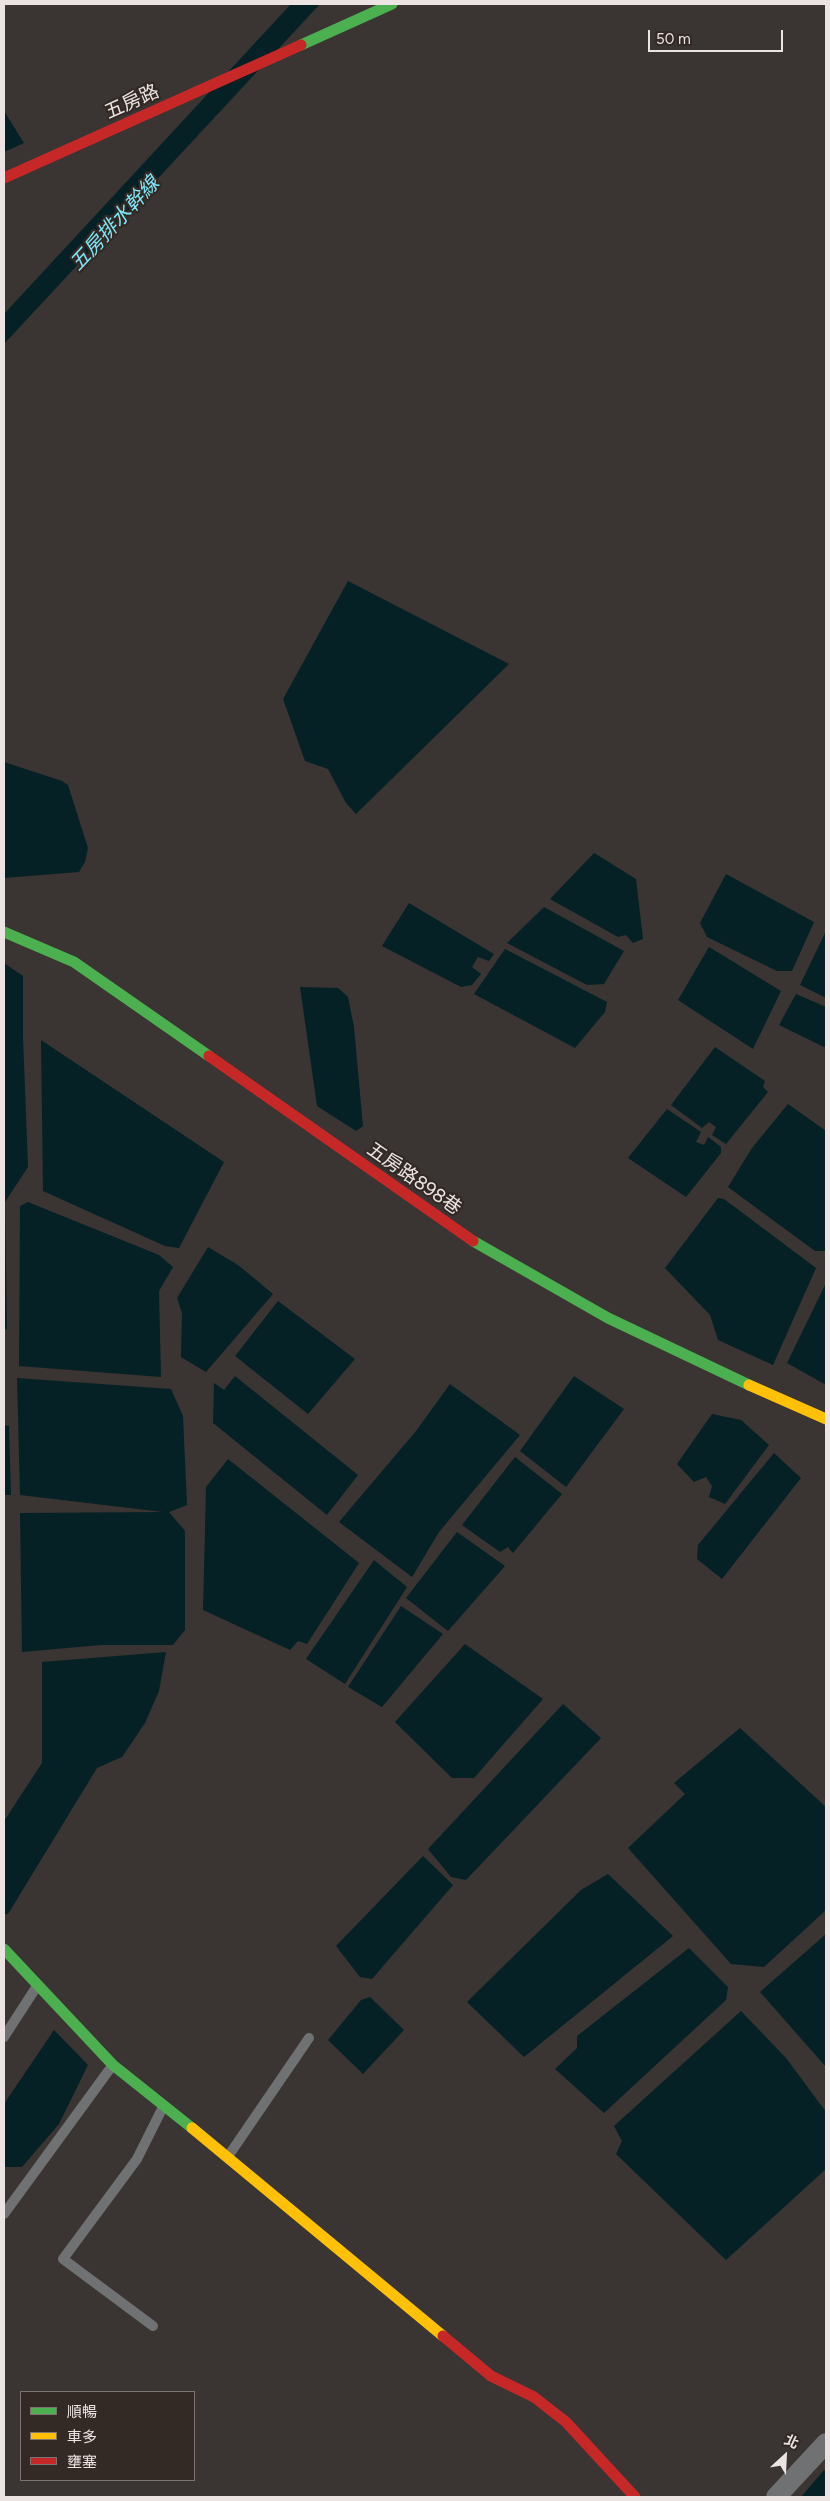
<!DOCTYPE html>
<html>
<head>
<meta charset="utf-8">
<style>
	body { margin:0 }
	#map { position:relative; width:830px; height:2501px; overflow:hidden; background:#3a3432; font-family:Figtree,"Noto Sans TC",sans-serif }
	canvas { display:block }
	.frame { position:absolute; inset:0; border:5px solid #ebe4e2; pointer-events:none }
	.legend { position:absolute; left:20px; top:2391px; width:175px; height:90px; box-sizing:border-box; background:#332925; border:1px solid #7d7471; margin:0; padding:6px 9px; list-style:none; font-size:15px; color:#ebe4e2 }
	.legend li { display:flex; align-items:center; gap:10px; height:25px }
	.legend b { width:25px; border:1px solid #7d7471 }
	.north { position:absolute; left:760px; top:2431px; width:50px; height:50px; -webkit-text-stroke:4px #332925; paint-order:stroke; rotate:25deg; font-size:14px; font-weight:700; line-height:20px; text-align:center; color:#ebe4e2 }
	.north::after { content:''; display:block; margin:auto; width:18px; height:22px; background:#ebe4e2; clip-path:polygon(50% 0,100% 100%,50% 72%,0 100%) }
	.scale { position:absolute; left:648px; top:30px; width:135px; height:22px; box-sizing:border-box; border:2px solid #ebe4e2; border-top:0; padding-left:6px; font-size:15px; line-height:18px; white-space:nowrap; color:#ebe4e2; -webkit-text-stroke:4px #332925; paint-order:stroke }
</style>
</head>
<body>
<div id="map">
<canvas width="830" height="2501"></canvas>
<div class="frame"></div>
<ul class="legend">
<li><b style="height:6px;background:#4caf50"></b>順暢</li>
<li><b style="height:6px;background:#ffc107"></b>車多</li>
<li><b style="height:6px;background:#c62828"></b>壅塞</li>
</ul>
<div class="north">北</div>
<div class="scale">50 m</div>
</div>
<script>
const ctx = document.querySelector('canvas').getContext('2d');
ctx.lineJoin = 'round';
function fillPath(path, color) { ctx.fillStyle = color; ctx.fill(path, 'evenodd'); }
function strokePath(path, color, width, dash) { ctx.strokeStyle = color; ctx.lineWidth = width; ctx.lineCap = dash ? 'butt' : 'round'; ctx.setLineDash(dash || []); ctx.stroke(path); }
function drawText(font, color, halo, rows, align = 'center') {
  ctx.font = font + ' Figtree,"Noto Sans TC",sans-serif'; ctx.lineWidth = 4.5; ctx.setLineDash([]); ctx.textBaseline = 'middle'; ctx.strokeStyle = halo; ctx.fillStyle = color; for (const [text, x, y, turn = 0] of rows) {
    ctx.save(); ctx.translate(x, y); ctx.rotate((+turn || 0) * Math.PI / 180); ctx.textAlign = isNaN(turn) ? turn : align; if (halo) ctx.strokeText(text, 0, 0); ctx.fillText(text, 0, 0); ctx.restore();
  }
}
const water = new Path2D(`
	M 291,4 L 320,4 L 4,344 L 4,314 Z
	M 4,111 L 24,143 L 4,152 Z
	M 348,581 L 509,664 L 356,814 L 346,803 L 328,769 L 305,761 L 283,699 Z
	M 4,762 L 62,781 L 68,785 L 88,848 L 85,862 L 79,872 L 4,878 Z
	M 594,853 L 636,879 L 643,939 L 633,943 L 626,935 L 618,937 L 550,899 Z
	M 726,874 L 814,922 L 792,971 L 777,971 L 707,937 L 700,923 Z
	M 409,903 L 494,954 L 489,961 L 478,957 L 472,967 L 481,974 L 472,985 L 461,987 L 382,946 Z
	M 544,907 L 624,951 L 604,984 L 587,985 L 507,943 Z
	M 826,931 L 826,998 L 800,985 Z
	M 709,947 L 781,991 L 753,1049 L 678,1000 Z
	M 505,949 L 607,1002 L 605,1012 L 575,1048 L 474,994 Z
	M 4,963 L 23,976 L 23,1037 L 28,1167 L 5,1202 L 7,1330 L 4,1328 Z
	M 300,987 L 338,988 L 348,997 L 354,1027 L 363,1126 L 356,1131 L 317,1106 Z
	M 796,994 L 826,1007 L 826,1048 L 779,1025 Z
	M 41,1040 L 224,1162 L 179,1248 L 165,1246 L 43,1191 Z
	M 715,1047 L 765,1081 L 763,1087 L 768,1092 L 726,1144 L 712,1135 L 716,1127 L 709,1122 L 702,1128 L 671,1105 Z
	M 788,1104 L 826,1131 L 826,1251 L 815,1251 L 728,1187 L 752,1148 Z
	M 667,1109 L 701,1132 L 696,1142 L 704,1145 L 708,1137 L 721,1147 L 721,1153 L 686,1197 L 628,1158 Z
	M 718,1198 L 724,1199 L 816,1268 L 773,1365 L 718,1340 L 710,1315 L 665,1268 Z
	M 28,1202 L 159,1255 L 173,1267 L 159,1291 L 161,1377 L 19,1366 L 20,1206 Z
	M 208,1247 L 238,1265 L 273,1294 L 206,1372 L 181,1357 L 182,1313 L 177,1298 Z
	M 826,1283 L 826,1385 L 787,1363 Z
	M 278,1301 L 355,1359 L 308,1414 L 235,1356 Z
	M 235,1376 L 358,1475 L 327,1515 L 213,1423 L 214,1383 L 224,1390 Z
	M 574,1376 L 624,1409 L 566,1487 L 520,1451 Z
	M 17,1378 L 171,1389 L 183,1416 L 187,1505 L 169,1512 L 185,1531 L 185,1630 L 173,1645 L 101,1645 L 22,1652 L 20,1513 L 163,1512 L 20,1495 Z
	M 450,1384 L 520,1435 L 439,1532 L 412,1577 L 339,1522 L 416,1431 Z
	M 712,1414 L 741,1420 L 769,1445 L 725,1504 L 709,1497 L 712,1486 L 706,1477 L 694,1482 L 677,1464 Z
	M 4,1425 L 9,1426 L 11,1495 L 4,1495 Z
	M 774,1453 L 801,1478 L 722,1579 L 697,1559 L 698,1545 Z
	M 515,1457 L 562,1494 L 513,1553 L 508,1547 L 500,1552 L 462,1525 Z
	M 228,1459 L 359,1563 L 307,1644 L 298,1641 L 290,1650 L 203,1610 L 206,1487 Z
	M 457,1532 L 505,1566 L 448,1631 L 406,1598 Z
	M 374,1560 L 407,1587 L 345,1684 L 306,1659 Z
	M 401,1606 L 443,1634 L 382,1707 L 348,1687 Z
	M 465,1644 L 543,1699 L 474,1778 L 452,1778 L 395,1722 Z
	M 166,1652 L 159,1691 L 145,1723 L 122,1757 L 97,1768 L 8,1914 L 4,1914 L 4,1821 L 42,1763 L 42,1662 Z
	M 563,1704 L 601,1738 L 466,1880 L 451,1877 L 428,1849 Z
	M 740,1728 L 826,1807 L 826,1910 L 764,1967 L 731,1964 L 628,1848 L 685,1794 L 674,1783 Z
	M 423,1856 L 453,1885 L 372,1979 L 360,1977 L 336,1946 Z
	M 608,1874 L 673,1936 L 524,2057 L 467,2002 L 581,1890 Z
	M 826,1934 L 826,2067 L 760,1992 Z
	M 689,1948 L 728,1987 L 726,2000 L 604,2113 L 555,2069 L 577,2048 L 577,2036 Z
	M 370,1997 L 404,2030 L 363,2074 L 328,2040 L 361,2000 Z
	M 741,2011 L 786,2058 L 826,2112 L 826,2169 L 726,2260 L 616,2154 L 622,2141 L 614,2126 Z
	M 54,2030 L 88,2065 L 59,2124 L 22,2167 L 4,2167 L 4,2104 Z
	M 824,2470 L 826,2472 L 826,2497 L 801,2497 Z`);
const lane = new Path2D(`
	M 4,2037 L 37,1986
	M 229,2155 L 309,2038
	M 4,2214 L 112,2066
	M 153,2326 L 63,2259 L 137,2159 L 163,2107`);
const street = new Path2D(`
	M 776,2497 L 826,2443`);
const fast = new Path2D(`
	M 301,45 L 392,4
	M 4,932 L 74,962 L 209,1056
	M 473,1241 L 608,1318 L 749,1385
	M 4,1949 L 113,2065 L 192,2128`);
const slow = new Path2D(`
	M 749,1385 L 826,1419
	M 192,2128 L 443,2336`);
const jam = new Path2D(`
	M 4,178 L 301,45
	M 209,1056 L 473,1241
	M 443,2336 L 491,2376 L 534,2397 L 566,2422 L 635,2497`);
const streetNames = [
	["五房路",132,102,-24],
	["五房路898巷",414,1179,35]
];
const waterNames = [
	["五房排水幹線",115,224,-47]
];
fillPath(water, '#052125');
strokePath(lane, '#707172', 10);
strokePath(street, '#707172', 20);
strokePath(fast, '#4caf50', 11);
strokePath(slow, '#ffc107', 11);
strokePath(jam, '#c62828', 11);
drawText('19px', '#ebe4e2', '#332925', streetNames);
drawText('italic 20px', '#7ee7f8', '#332925', waterNames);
</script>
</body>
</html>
